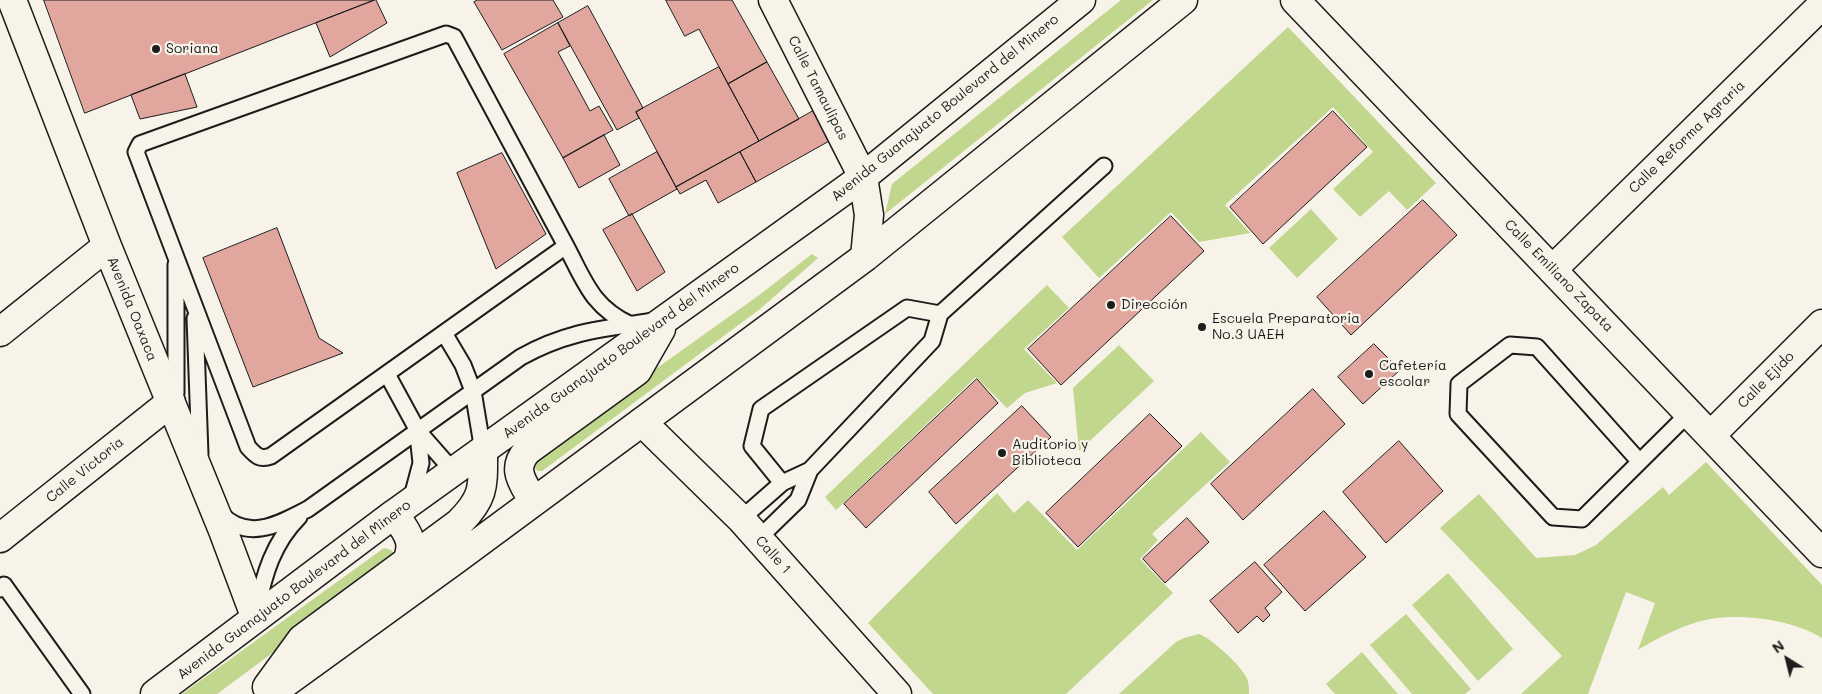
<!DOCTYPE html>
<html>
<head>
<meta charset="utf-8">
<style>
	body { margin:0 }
	#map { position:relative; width:1822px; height:694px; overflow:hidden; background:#f7f3e8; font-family:Mali,sans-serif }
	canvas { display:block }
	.north { position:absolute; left:1762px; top:634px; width:50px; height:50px; -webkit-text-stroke:4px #f7f3e8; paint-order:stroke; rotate:324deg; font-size:14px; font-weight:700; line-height:20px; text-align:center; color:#1c1c1c }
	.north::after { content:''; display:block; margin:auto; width:18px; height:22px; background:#1c1c1c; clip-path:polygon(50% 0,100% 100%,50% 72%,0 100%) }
</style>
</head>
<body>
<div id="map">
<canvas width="1822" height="694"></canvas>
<div class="north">N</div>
</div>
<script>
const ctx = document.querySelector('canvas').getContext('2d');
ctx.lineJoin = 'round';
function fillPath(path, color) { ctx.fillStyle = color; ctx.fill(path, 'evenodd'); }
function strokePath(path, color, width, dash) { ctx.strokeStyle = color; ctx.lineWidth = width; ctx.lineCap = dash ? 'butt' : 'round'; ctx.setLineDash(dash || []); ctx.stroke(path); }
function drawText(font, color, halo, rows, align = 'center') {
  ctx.font = font + ' Mali,sans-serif'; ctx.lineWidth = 4.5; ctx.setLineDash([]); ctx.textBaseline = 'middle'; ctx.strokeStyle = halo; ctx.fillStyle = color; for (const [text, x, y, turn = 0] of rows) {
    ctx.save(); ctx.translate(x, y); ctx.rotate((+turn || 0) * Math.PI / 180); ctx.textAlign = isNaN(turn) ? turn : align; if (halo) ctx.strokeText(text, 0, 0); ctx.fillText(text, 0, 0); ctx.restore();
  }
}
const green = new Path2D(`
	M 1121,0 L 1153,0 L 885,214 L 892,184 Z
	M 1288,27 L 1436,183 L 1407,210 L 1389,191 L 1360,217 L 1333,189 L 1373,152 L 1333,107 L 1225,205 L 1250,233 L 1199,242 L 1171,212 L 1099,278 L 1062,237 Z
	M 1311,209 L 1338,239 L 1297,278 L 1269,248 Z
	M 812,254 L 818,258 L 760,309 L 542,471 L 538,471 L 533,467 L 535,455 L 758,296 Z
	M 1047,285 L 1069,308 L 1024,349 L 1057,383 L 1025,393 L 1007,408 L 976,377 L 836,510 L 825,497 Z
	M 1119,345 L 1154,381 L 1079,451 L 1073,388 Z
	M 1201,432 L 1230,462 L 1152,534 L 1158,540 L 1140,559 L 1173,593 L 1066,694 L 933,694 L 868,623 L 997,493 L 1014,513 L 1028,500 L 1077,550 Z
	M 1706,462 L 1822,585 L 1822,638 C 1796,621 1748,614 1717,618 C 1690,621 1661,636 1638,650 L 1655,603 L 1626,592 L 1588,694 L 1521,694 L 1562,656 L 1440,528 L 1479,494 L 1536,558 L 1575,555 L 1596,545 L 1663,487 L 1669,495 Z
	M 384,548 L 391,550 L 395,555 L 390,566 L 217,694 L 182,694 Z
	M 1448,573 L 1513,649 L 1478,681 L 1412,605 Z
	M 1406,614 L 1471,689 L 1465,694 L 1412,694 L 1370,645 Z
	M 1199,634 C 1212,639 1238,663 1245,675 C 1249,681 1249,687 1249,694 L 1119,694 L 1176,642 L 1184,638 Z
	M 1362,652 L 1398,694 L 1335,694 L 1326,684 Z`);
const building = new Path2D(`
	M 44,0 L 374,0 L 85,113 Z
	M 376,0 L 387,23 L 330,57 L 316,23 Z
	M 478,0 L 553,0 L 563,17 L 502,50 L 474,2 Z
	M 666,0 L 732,0 L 767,62 L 728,84 L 699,29 L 685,36 Z
	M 588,6 L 643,108 L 636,112 L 639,118 L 617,130 L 558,23 Z
	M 558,23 L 570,46 L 558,52 L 590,111 L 599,106 L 613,130 L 563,158 L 504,54 Z
	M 767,62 L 799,119 L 759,141 L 728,84 Z
	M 719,67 L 759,141 L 676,187 L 636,112 Z
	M 185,74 L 197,107 L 140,119 L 131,95 Z
	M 815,110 L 831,140 L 756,182 L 740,152 Z
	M 1333,111 L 1367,147 L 1263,244 L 1230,207 Z
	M 604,135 L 620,165 L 579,188 L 563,158 Z
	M 657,152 L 677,189 L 629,216 L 609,179 Z
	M 740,152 L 756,182 L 718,203 L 706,180 L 680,194 L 676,187 Z
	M 502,153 L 546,234 L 496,269 L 457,173 Z
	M 1423,200 L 1457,235 L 1351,335 L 1317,297 Z
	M 632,214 L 665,272 L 637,291 L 603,230 Z
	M 1171,216 L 1204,251 L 1061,385 L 1028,349 Z
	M 277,228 L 319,338 L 343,353 L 253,387 L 203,258 Z
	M 1374,344 L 1400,370 L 1363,404 L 1338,377 Z
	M 977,379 L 998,403 L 866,528 L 844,504 Z
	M 1313,389 L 1345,424 L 1243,520 L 1211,484 Z
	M 1022,406 L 1051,437 L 956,524 L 929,492 Z
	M 1150,414 L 1182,446 L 1078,547 L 1046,513 Z
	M 1399,441 L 1443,491 L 1386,543 L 1343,492 Z
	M 1324,511 L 1366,557 L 1305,611 L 1264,565 Z
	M 1187,518 L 1209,542 L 1165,583 L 1143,559 Z
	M 1255,562 L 1282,592 L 1265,608 L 1270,615 L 1263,622 L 1257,616 L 1238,633 L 1210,601 Z`);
const lane = new Path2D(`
	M 446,34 L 454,37 L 566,246 L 271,456 C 260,460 256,456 248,447 L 136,152 L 140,144 Z
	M 566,246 C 585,282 592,307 631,325
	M 940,314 L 1104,166
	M 195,318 L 200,454
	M 444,333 L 463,365 L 473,391 L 483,451
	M 387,374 L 418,431 L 454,472
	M 173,398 L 176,393 L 176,264
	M 1639,461 L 1537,347 L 1510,345 L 1459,384 L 1458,414 L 1553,517 L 1582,519 L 1689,413
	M 412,497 L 421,463 L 418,435
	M 221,514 C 248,542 279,524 308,509 L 521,357 C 568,331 602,329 654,321
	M 741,519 L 782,483 L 810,470 L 932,341 L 940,314 L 907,308 L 761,409 L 752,446 L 782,483
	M 758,539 L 798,500 L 810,470
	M 0,589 L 4,585 L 82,694
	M 257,610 C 264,574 273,543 299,517`);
const street = new Path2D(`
	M 12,0 L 107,246 L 224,533 L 255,616
	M 773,0 L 863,177
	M 1295,0 L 1822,553
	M 1552,270 L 1822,5
	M 0,332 L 107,246
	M 642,422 L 741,519 L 897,694
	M 1711,435 L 1822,324
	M 0,538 L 171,402`);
const primary = new Path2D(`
	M 863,177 L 869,215 L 865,257
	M 528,492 C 519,477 514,466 527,451 L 637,371 L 661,329
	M 394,514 C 406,531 417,542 406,563
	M 267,687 L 302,639 L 459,523 C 485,497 483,486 483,451
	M 155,694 L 394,514 L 863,177 L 1081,0
	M 270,694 L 455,560 L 865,257 L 1183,0`);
const markers = [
	[156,49,5,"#1c1c1c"],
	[1111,305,5,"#1c1c1c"],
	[1202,327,5,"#1c1c1c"],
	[1369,374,5,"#1c1c1c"],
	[1002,453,5,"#1c1c1c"]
];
const poiNames = [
	["Soriana",166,49],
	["Dirección",1121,305],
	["Escuela Preparatoria",1212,319],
	["No.3 UAEH",1212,335],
	["Cafetería",1379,366],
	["escolar",1379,382],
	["Auditorio y",1012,445],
	["Biblioteca",1012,461]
];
const streetNames = [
	["Calle Tamaulipas",818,88,63],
	["Avenida Guanajuato Boulevard del Minero",945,108,-39],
	["Calle Reforma Agraria",1687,137,-44],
	["Calle Emiliano Zapata",1559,276,46],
	["Avenida Oaxaca",132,309,68],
	["Avenida Guanajuato Boulevard del Minero",621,351,-36],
	["Calle Ejido",1766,380,-45],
	["Calle Victoria",85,470,-39],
	["Calle 1",773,555,48],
	["Avenida Guanajuato Boulevard del Minero",294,590,-37]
];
fillPath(green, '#c0d78d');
fillPath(building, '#e1a79f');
strokePath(building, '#1c1c1c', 1);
strokePath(lane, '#1c1c1c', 19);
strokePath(street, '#1c1c1c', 31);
strokePath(primary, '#1c1c1c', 31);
strokePath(lane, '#f7f3e8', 15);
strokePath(street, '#f7f3e8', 28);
strokePath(primary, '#f7f3e8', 28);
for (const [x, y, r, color] of markers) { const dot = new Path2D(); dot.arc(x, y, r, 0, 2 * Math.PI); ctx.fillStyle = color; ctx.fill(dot); strokePath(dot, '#f7f3e8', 2); }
drawText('14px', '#1c1c1c', '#f7f3e8', poiNames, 'left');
drawText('14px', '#1c1c1c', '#f7f3e8', streetNames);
</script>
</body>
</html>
